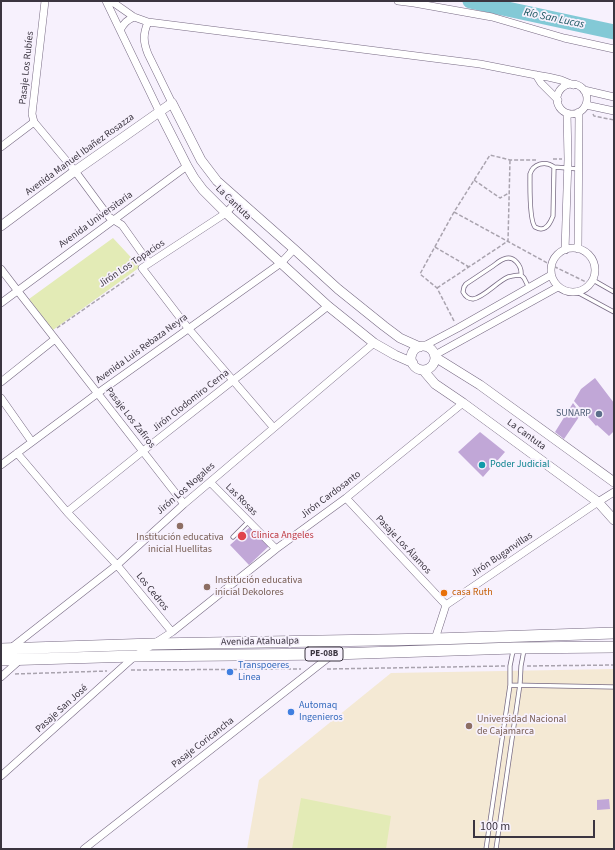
<!DOCTYPE html>
<html>
<head>
<meta charset="utf-8">
<style>
	body { margin:0 }
	#map { position:relative; width:615px; height:850px; overflow:hidden; background:#f7f1fd; font-family:"Source Sans 3",sans-serif }
	canvas { display:block }
	.frame { position:absolute; inset:0; border:2px solid #3b3540; pointer-events:none }
	.scale { position:absolute; left:473px; top:820px; width:122px; height:18px; box-sizing:border-box; border:2px solid #3b3540; border-top:0; padding-left:5px; font-size:12px; line-height:14px; white-space:nowrap; color:#3b3540; -webkit-text-stroke:3px #f7f1fd; paint-order:stroke }
</style>
</head>
<body>
<div id="map">
<canvas width="615" height="850"></canvas>
<div class="frame"></div>
<div class="scale">100 m</div>
</div>
<script>
const ctx = document.querySelector('canvas').getContext('2d');
ctx.lineJoin = 'round';
function fillPath(path, color) { ctx.fillStyle = color; ctx.fill(path, 'evenodd'); }
function strokePath(path, color, width, dash) { ctx.strokeStyle = color; ctx.lineWidth = width; ctx.lineCap = dash ? 'butt' : 'round'; ctx.setLineDash(dash || []); ctx.stroke(path); }
function drawText(font, color, halo, rows, align = 'center') {
  ctx.font = font + ' "Source Sans 3",sans-serif'; ctx.lineWidth = 3.5; ctx.setLineDash([]); ctx.textBaseline = 'middle'; ctx.strokeStyle = halo; ctx.fillStyle = color; for (const [text, x, y, turn = 0] of rows) {
    ctx.save(); ctx.translate(x, y); ctx.rotate((+turn || 0) * Math.PI / 180); ctx.textAlign = isNaN(turn) ? turn : align; if (halo) ctx.strokeText(text, 0, 0); ctx.fillText(text, 0, 0); ctx.restore();
  }
}
const education = new Path2D(`
	M 614,669 L 614,849 L 247,849 L 259,780 L 391,673 Z`);
const green = new Path2D(`
	M 113,238 L 140,267 L 53,330 L 29,299 Z
	M 301,798 L 391,816 L 386,849 L 292,849 Z`);
const river = new Path2D(`
	M 470,1 L 614,32`);
const building = new Path2D(`
	M 595,378 L 614,403 L 614,431 L 609,436 L 597,425 L 596,426 L 574,401 L 581,389 Z
	M 573,403 L 581,414 L 564,439 L 555,432 Z
	M 480,432 L 505,452 L 483,477 L 458,452 Z
	M 250,527 L 269,546 L 249,565 L 230,545 Z
	M 609,799 L 610,809 L 597,810 L 597,800 Z`);
const path = new Path2D(`
	M 593,114 L 594,116 L 614,120
	M 553,159 L 562,159
	M 474,180 L 500,198 L 509,193
	M 454,212 L 551,265 L 588,283
	M 435,247 L 469,267
	M 437,288 L 508,241 L 510,160
	M 454,321 L 437,288 L 420,274 L 454,212 L 490,155 L 510,160 L 536,160
	M 57,328 L 136,273
	M 527,666 L 614,665
	M 327,669 L 505,666
	M 131,670 L 301,669
	M 15,674 L 107,671`);
const service = new Path2D(`
	M 554,167 L 553,216 C 551,221 548,229 541,229 C 539,229 537,228 535,227 C 529,220 530,184 530,174 C 533,164 545,160 554,167 L 579,169
	M 521,275 C 522,266 514,255 504,259 C 500,260 496,264 493,266 C 484,272 475,278 466,284 L 464,287 L 463,292 C 465,296 468,299 473,299 C 483,298 498,281 508,277 C 512,276 517,275 521,275 L 524,278 L 529,288
	M 593,280 L 614,292
	M 577,292 L 614,312
	M 233,537 L 249,521
	M 510,685 L 614,687
	M 486,849 L 510,685 L 510,666 L 513,651
	M 496,849 L 520,684 L 521,666 L 524,650`);
const minor = new Path2D(`
	M 45,1 L 32,114 L 34,122 L 75,171 L 109,217 L 122,225 L 149,263
	M 106,1 L 159,111
	M 111,1 L 134,17 L 148,22 L 480,64 L 536,75 L 548,77 L 561,80 L 573,85
	M 398,1 L 414,3 L 492,17 L 564,38 L 614,49
	M 148,22 C 143,34 143,41 148,54 L 172,103
	M 120,30 C 124,23 127,20 134,17
	M 536,75 L 541,83 L 558,100
	M557 99a15 15 0 1 1 30 0a15 15 0 1 1-30 0Z
	M 584,90 L 614,97
	M 586,105 L 614,111
	M 1,147 L 34,122
	M 238,200 L 226,213 L 142,268 L 188,328 L 273,427
	M551 270a22 22 0 1 1 44 0a22 22 0 1 1-44 0Z
	M 578,249 L 579,112
	M 565,250 L 568,159 L 567,113
	M 1,269 L 17,290 L 184,504
	M 1,303 L 187,166
	M 424,346 L 458,328 L 551,275
	M 435,355 L 558,287
	M 1,382 L 55,339
	M 1,398 L 32,442
	M 17,453 L 67,512 L 117,565 L 172,632
	M 1,465 L 98,393 L 281,263 L 294,249
	M 210,482 L 276,549
	M 346,498 L 446,605
	M 67,512 L 143,451 L 328,306
	M 435,639 L 446,605 L 598,502 L 614,492
	M 11,648 L 117,565 L 184,504 L 374,343
	M 1,677 L 20,660
	M 1,776 L 135,656 L 172,632 L 276,549 L 346,498 L 463,403
	M 84,849 L 333,654`);
const tertiary = new Path2D(`
	M 159,111 L 187,166 L 194,178 L 203,190 L 226,213 L 328,306 L 374,343 L 395,355 L 413,363
	M 1,226 L 75,171 L 172,103 L 201,160 L 217,181 L 294,249 L 338,289 L 384,326 L 400,338 L 420,347
	M411 358a12 12 0 1 1 24 0a12 12 0 1 1-24 0Z
	M 435,357 L 480,385 L 614,482
	M 423,370 L 435,384 L 463,403 L 598,502 L 614,520`);
const primary = new Path2D(`
	M 1,649 L 153,644 L 435,639 L 614,633
	M 1,660 L 135,656 L 334,654 L 514,648 L 614,647`);
const markers = [
	[599,414,4,"#5c6f8a"],
	[482,465,4,"#0f9aa8"],
	[180,526,4,"#8d6e63"],
	[242,536,5,"#e0444e"],
	[207,587,4,"#8d6e63"],
	[444,593,4,"#e8710a"],
	[230,672,4,"#3f7fe0"],
	[291,712,4,"#3f7fe0"],
	[469,726,4,"#8d6e63"]
];
const shields = [
	[324,654,38]
];
const shieldNames = [
	["PE-08B",324,654]
];
const streetNames = [
	["Pasaje Los Rubíes",27,68,-84],
	["Avenida Manuel Ibañez Rosazza",80,155,-36],
	["La Cantuta",233,203,44],
	["Avenida Universitaria",96,220,-36],
	["Jirón Los Topacios",132,264,-34],
	["Avenida Luis Rebaza Neyra",142,349,-36],
	["Jirón Clodomiro Cerna",191,401,-38],
	["Pasaje Los Zafiros",130,418,52],
	["La Cantuta",526,435,36],
	["Jirón Los Nogales",186,489,-41],
	["Jirón Cardosanto",331,495,-37],
	["Las Rosas",241,500,45],
	["Pasaje Los Álamos",403,545,47],
	["Jirón Buganvillas",502,555,-34],
	["Los Cedros",152,592,51],
	["Avenida Atahualpa",260,642,-1],
	["Pasaje San José",62,709,-42],
	["Pasaje Coricancha",203,743,-38]
];
const serviceNames = [
	["SUNARP",591,414]
];
const cultureNames = [
	["Poder Judicial",490,465]
];
const healthNames = [
	["Clinica Angeles",251,536]
];
const educationNames = [
	["Institución educativa",180,538,"center"],
	["inicial Huellitas",180,550,"center"],
	["Institución educativa",215,581],
	["inicial Dekolores",215,593],
	["Universidad Nacional",477,720],
	["de Cajamarca",477,732]
];
const foodNames = [
	["casa Ruth",452,593]
];
const shopNames = [
	["Transpoeres",238,666],
	["Linea",238,678],
	["Automaq",299,706],
	["Ingenieros",299,718]
];
const waterNames = [
	["Río San Lucas",554,19,12]
];
fillPath(education, '#f4e9d4');
fillPath(green, '#e3ebb6');
strokePath(river, '#83c9d6', 15);
fillPath(building, '#c1a7d7');
strokePath(service, '#776a83', 5);
strokePath(minor, '#776a83', 8);
strokePath(tertiary, '#776a83', 10);
strokePath(primary, '#776a83', 12);
strokePath(path, '#a9a3ae', 1.5, [4, 2]);
strokePath(service, '#fff', 3.5);
strokePath(minor, '#fff', 7);
strokePath(tertiary, '#fff', 9);
strokePath(primary, '#fff', 11);
for (const [x, y, r, color] of markers) { const dot = new Path2D(); dot.arc(x, y, r, 0, 2 * Math.PI); ctx.fillStyle = color; ctx.fill(dot); strokePath(dot, '#f7f1fd', 1.5); }
for (const [x, y, w] of shields) { const box = new Path2D(); box.roundRect(x - w / 2, y - 7, w, 14, 3); ctx.fillStyle = '#f7f1fd'; ctx.fill(box); strokePath(box, '#3b3540', 1); }
drawText('bold 9px', '#3b3540', null, shieldNames);
drawText('10px', '#3b3540', '#f7f1fd', streetNames);
drawText('10px', '#4e5e75', '#f7f1fd', serviceNames, 'right');
drawText('10px', '#0d838f', '#f7f1fd', cultureNames, 'left');
drawText('10px', '#be3a42', '#f7f1fd', healthNames, 'left');
drawText('10px', '#785e54', '#f7f1fd', educationNames, 'left');
drawText('10px', '#c56008', '#f7f1fd', foodNames, 'left');
drawText('10px', '#366cbe', '#f7f1fd', shopNames, 'left');
drawText('italic 11px', '#19555f', '#f7f1fd', waterNames);
</script>
</body>
</html>
